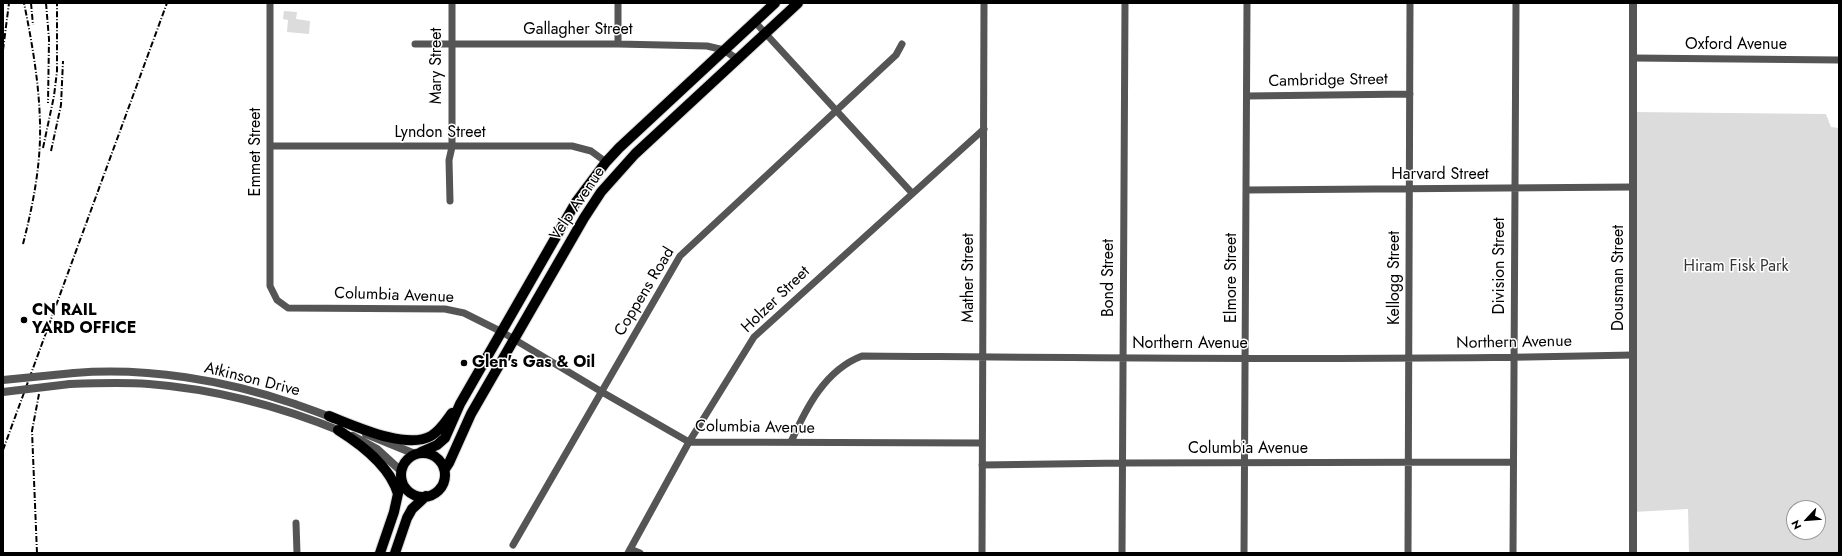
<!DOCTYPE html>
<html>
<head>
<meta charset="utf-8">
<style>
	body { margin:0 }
	#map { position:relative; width:1842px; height:556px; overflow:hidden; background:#fff; font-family:Jost,sans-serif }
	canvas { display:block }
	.frame { position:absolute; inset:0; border:4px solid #000; pointer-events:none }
	.north { position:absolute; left:1786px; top:500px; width:40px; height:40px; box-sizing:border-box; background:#fff; border:1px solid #999; border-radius:50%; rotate:244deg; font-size:11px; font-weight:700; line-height:16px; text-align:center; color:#000 }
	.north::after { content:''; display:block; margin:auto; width:14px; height:18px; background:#000; clip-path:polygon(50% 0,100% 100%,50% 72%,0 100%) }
</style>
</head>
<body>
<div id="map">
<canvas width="1842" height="556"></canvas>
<div class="frame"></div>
<div class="north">N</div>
</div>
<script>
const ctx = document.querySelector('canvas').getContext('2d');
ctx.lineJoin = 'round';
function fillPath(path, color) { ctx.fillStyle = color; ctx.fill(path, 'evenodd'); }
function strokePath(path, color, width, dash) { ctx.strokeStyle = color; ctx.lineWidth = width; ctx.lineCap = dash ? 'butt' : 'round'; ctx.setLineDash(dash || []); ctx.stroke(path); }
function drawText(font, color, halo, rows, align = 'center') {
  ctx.font = font + ' Jost,sans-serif'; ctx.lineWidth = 3; ctx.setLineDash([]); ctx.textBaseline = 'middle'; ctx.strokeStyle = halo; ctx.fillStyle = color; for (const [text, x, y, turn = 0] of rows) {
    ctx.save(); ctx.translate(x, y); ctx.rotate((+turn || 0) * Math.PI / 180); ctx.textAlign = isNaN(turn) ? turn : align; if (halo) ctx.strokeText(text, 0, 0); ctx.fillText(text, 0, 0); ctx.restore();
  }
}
const green = new Path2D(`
	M 284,11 L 297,12 L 296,19 L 310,21 L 309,34 L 287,32 L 288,20 L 283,19 Z
	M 1633,112 L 1826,114 L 1831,127 L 1839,128 L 1839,553 L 1689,553 L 1688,509 L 1633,512 ZM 1794,508 L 1818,508 L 1818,532 L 1794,532 Z`);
const minor = new Path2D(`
	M 270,3 L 270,286 L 277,300 L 288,308 L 445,309 L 464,313 L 502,332 L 602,392 L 689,442 L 982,443
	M 755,22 L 912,193
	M 415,44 L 618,44 L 707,46 L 724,50 L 737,59
	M 618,44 L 618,3
	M 1633,58 L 1839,60
	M 1247,96 L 1410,94
	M 270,146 L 572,146 L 591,151 L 606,162
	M 1247,190 L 1633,187
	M 450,201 L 449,160 L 452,147 L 452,3
	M 791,442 C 806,408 825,370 862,356 C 1119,358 1376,361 1633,355
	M 982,465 L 1123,463 L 1513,462
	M 296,523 L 297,553
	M 513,545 L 680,256 L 896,55 L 902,44
	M 630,549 L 640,553
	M 628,553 L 689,442 L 754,337 L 984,129
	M 982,553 L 984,3
	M 1122,553 L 1125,3
	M 1244,553 L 1247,3
	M 1408,553 L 1410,3
	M 1513,553 L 1516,3`);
const tertiary = new Path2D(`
	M 1633,3 L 1633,553
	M 74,373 C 147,367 225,380 295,404 C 308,409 322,413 334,419
	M 70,384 C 96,383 123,382 149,384 C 215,389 282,407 343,432
	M 366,434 L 415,454
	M 353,436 L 377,449 L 401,471`);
const primary = new Path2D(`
	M 329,416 C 355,426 406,450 431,436 C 440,431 446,421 452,413
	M 338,430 C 362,445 390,466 398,494
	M 421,452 L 437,445 L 445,438 L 460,404 L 576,202 L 606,162 L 619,148 L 775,3
	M401 475a22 22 0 1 1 44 0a22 22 0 1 1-44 0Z
	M 445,469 L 449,463 L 471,414 L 584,218 L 601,192 L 635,154 L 798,3
	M 380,553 L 394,512 L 399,489
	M 395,553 L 407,518 L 412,509 L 426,496`);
const rail = new Path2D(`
	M 31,3 L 33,25
	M 46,3 L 49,39 L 48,103
	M 3,50 L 9,3
	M 43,148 L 54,96 L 57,71 L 57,3
	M 51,151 L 61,105 L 63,61
	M 23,244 C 32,209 39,174 40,139 C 41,94 33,47 24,3
	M 3,450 L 167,3
	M 37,553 L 32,431 L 39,394`);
const tertiaryBridge = new Path2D(`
	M 3,380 L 74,373
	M 3,392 L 70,384`);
const markers = [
	[24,320,4,"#000"],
	[464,363,4,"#000"]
];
const streetNames = [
	["Gallagher Street",578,30],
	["Oxford Avenue",1736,45],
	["Mary Street",437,66,-90],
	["Cambridge Street",1328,81,-1],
	["Lyndon Street",440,133],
	["Emmet Street",256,152,-90],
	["Harvard Street",1440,175],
	["Velp Avenue",578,204,-56],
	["Division Street",1500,266,-90],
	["Mather Street",969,278,-90],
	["Bond Street",1109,278,-90],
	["Elmore Street",1232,278,-90],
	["Kellogg Street",1395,278,-90],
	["Dousman Street",1619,278,-90],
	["Coppens Road",645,292,-59],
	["Columbia Avenue",394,296,2],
	["Holzer Street",776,300,-44],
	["Northern Avenue",1514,343,-1],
	["Northern Avenue",1190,344],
	["Atkinson Drive",252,380,14],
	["Columbia Avenue",755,428,1],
	["Columbia Avenue",1248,449]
];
const parkNames = [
	["Hiram Fisk Park",1736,267]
];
const poiNames = [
	["CN RAIL",32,311],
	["YARD OFFICE",32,329],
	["Glen's Gas & Oil",472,363]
];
fillPath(green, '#dcdcdc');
strokePath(primary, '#dbdbdb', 12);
strokePath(minor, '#555', 7);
strokePath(tertiary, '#555', 8);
strokePath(primary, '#000', 10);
strokePath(rail, '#000', 2, [6, 2, 1, 2]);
strokePath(tertiaryBridge, '#555', 8);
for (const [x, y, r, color] of markers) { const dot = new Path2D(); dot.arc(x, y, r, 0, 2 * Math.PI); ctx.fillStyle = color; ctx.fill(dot); strokePath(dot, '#fff', 1.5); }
drawText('16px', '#000', '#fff', streetNames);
drawText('16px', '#333', '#fff', parkNames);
drawText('bold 16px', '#000', '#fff', poiNames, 'left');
</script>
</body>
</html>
